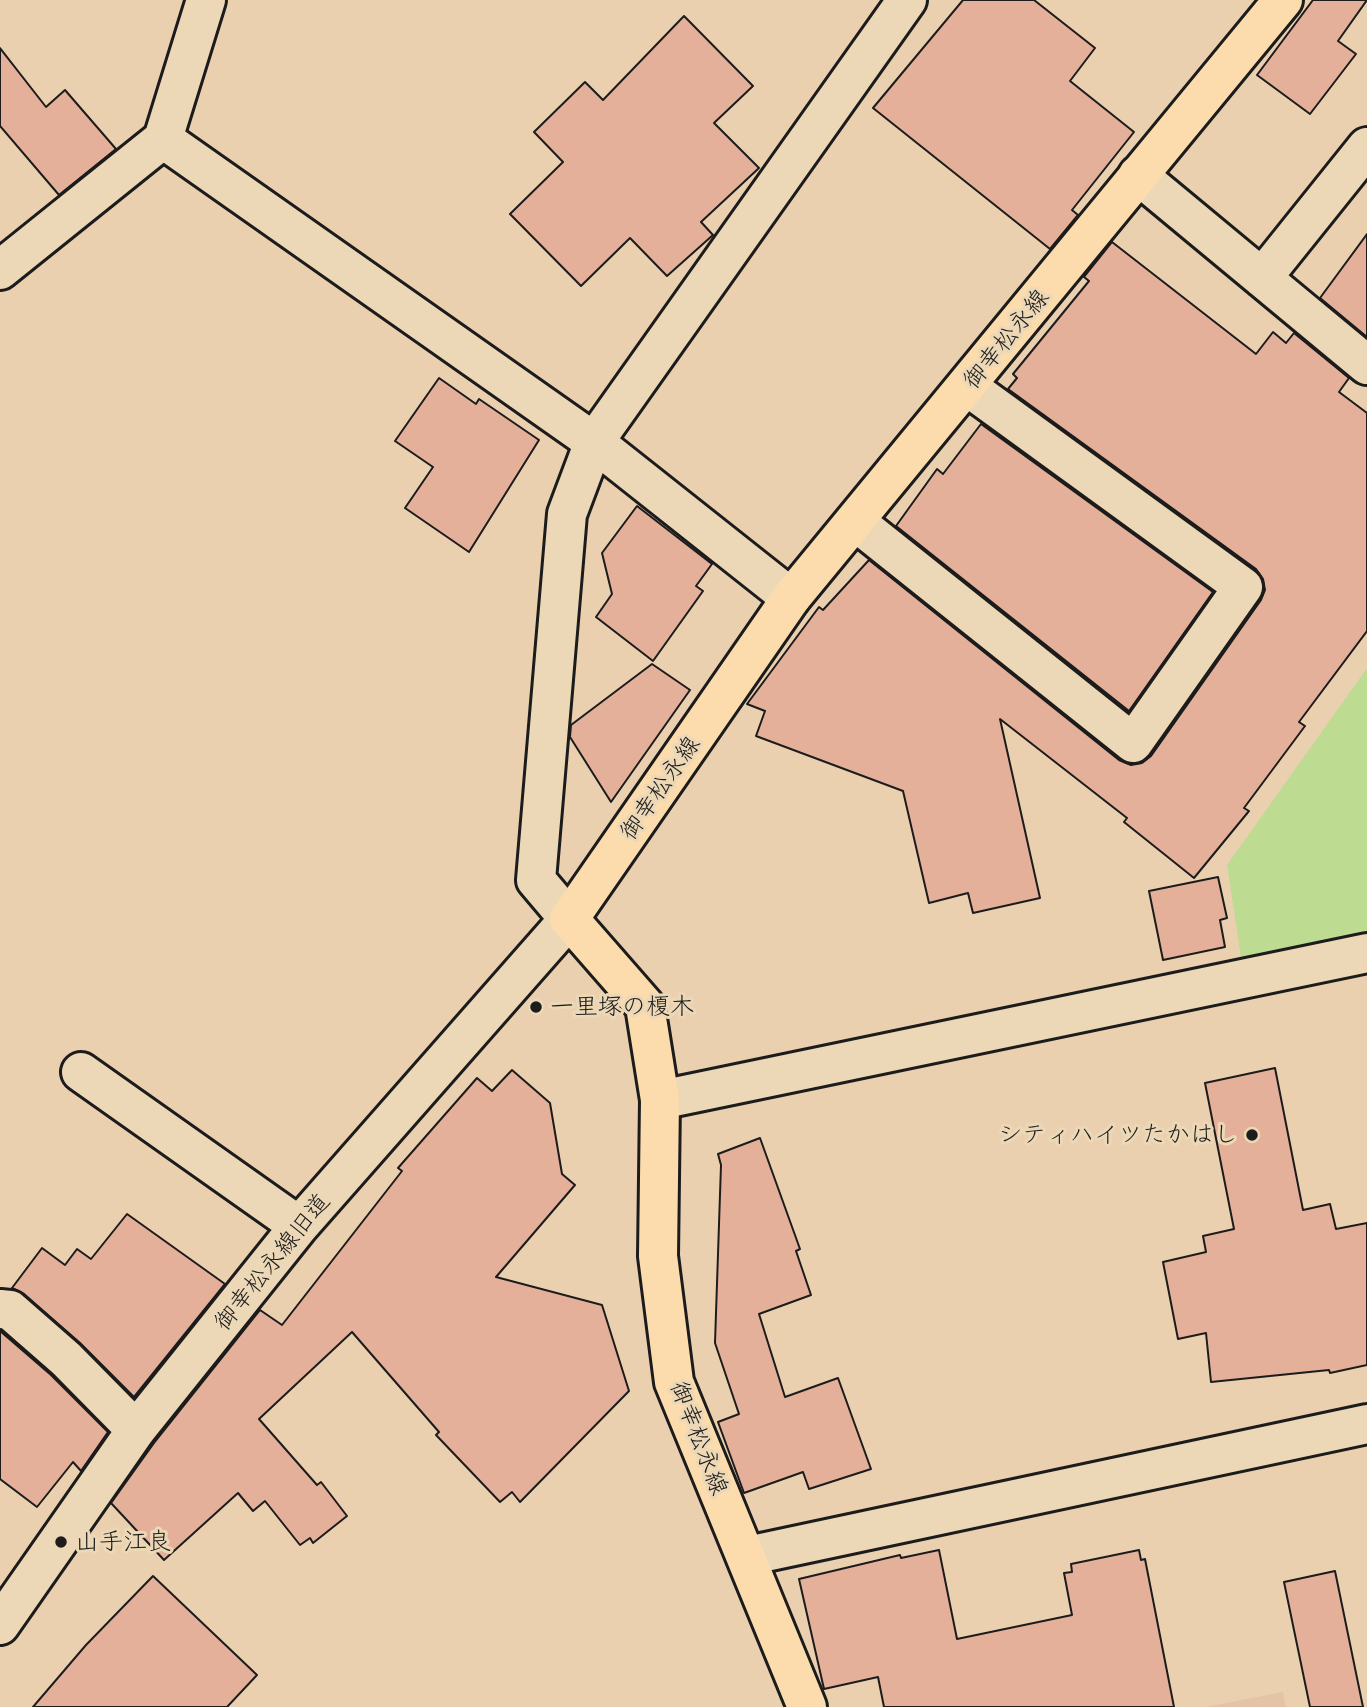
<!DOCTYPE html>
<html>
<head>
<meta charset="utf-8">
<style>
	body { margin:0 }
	canvas { display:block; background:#ebd0b0 }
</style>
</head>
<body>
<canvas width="1367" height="1707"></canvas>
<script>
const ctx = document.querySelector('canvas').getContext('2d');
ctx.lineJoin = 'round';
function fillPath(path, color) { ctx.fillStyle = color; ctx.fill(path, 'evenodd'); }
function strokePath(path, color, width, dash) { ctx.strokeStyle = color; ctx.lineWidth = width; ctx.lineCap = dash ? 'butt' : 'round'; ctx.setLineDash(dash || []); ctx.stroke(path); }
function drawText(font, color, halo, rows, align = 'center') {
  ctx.font = font + ' Mali,"Klee One",sans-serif'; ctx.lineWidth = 6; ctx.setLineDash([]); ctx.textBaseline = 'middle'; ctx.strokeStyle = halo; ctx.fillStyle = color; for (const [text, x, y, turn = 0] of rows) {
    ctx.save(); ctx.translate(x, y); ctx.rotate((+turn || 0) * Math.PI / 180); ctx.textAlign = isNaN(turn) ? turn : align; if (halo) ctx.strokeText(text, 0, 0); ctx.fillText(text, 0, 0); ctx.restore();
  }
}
const built = new Path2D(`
	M 1283,1692 L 1286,1707 L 1205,1707 Z`);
const green = new Path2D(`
	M 1367,668 L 1367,931 L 1241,958 L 1227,865 Z`);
const building = new Path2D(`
	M 963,0 L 1034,0 L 1095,48 L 1070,81 L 1134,132 L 1072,210 L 1078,215 L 1050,249 L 873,108 Z
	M 1313,0 L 1367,0 L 1338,41 L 1356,54 L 1310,114 L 1257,75 Z
	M 684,16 L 753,86 L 714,123 L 759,168 L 701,222 L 713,235 L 667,276 L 630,238 L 581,286 L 510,214 L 563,162 L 534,132 L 585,82 L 603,100 Z
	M 0,48 L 46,107 L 65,90 L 116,149 L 59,195 L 0,126 Z
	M 1367,234 L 1367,337 L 1320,298 Z
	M 1112,242 L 1256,354 L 1273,332 L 1286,343 L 1294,333 L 1349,378 L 1339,392 L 1367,413 L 1367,631 L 1299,722 L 1305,726 L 1244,808 L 1249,811 L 1194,878 L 1124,822 L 1127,818 L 1000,719 L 1040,898 L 973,913 L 968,893 L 929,903 L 903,791 L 756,736 L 765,711 L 747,704 L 819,607 L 823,610 L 869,560 L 1119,760 L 1131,765 L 1142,763 L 1151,756 L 1261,600 L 1265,590 L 1263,579 L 1256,569 L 1008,389 L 1017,378 L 1013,374 L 1089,281 L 1084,277 Z
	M 439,378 L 476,404 L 479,399 L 539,440 L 469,552 L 405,508 L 433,467 L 395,441 Z
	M 981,424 L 1213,592 L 1129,711 L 896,526 L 937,469 L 943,474 Z
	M 637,506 L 712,564 L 696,586 L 703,591 L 653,661 L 596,617 L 612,594 L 602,553 Z
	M 652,664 L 690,690 L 611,802 L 570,737 L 571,725 Z
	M 1218,877 L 1227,918 L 1220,920 L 1225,947 L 1163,960 L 1149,891 Z
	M 1275,1068 L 1303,1210 L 1330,1204 L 1336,1229 L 1367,1223 L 1367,1365 L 1330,1373 L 1329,1370 L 1211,1382 L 1206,1333 L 1178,1339 L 1163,1262 L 1206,1252 L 1203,1236 L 1234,1229 L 1205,1083 Z
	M 512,1070 L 550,1103 L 562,1174 L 575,1185 L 496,1277 L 602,1305 L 629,1391 L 520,1502 L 512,1492 L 500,1502 L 436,1435 L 439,1432 L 352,1332 L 259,1419 L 317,1485 L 321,1482 L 347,1516 L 313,1543 L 310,1538 L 300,1545 L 265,1501 L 253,1511 L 238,1493 L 164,1560 L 111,1503 L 154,1443 L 260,1310 L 282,1325 L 402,1171 L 398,1168 L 477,1078 L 492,1091 Z
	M 760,1138 L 800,1249 L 796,1251 L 811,1295 L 759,1314 L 785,1397 L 838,1378 L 871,1469 L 809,1489 L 803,1472 L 744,1493 L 718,1422 L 739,1414 L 715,1343 L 721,1165 L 718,1154 Z
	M 127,1214 L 225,1284 L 134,1397 L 80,1343 L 24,1294 L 12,1288 L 42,1248 L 65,1265 L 77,1249 L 91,1259 Z
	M 0,1331 L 51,1375 L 108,1432 L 81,1471 L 73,1462 L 37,1507 L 0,1479 Z
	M 939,1550 L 957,1639 L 1072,1615 L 1064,1573 L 1072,1572 L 1071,1564 L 1139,1550 L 1141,1560 L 1145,1559 L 1174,1707 L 884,1707 L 878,1677 L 824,1689 L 799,1579 L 900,1555 L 901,1558 Z
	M 1335,1571 L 1363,1707 L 1310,1707 L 1284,1582 Z
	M 153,1576 L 257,1675 L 227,1707 L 33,1707 L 86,1645 Z`);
const minor = new Path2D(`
	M 206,0 L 163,139 L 594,442 L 791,598
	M 1138,175 L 1367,365
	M 0,270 L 163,139
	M 1262,278 L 1367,147
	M 856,522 L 1133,743 L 1243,587 L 968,387
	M 81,1072 L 299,1226
	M 660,1100 L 1367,953
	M 0,1309 L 10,1310 L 66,1359 L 136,1430
	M 747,1556 L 1367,1424
	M 0,1625 L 136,1430 L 299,1226 L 569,919 L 536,880 L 567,514 L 594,442 L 907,0`);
const major = new Path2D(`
	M 807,1707 L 674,1382 L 658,1256 L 660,1100 L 645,1006 L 569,919 L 791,598 L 1283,0`);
const markers = [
	[536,1007,7,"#1c1c1c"],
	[1252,1135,7,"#1c1c1c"],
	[61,1542,7,"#1c1c1c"]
];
const streetNames = [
	["御幸松永線",1006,339,-51],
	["御幸松永線",660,788,-55],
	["御幸松永線旧道",272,1262,-51],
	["御幸松永線",699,1438,69]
];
const poiNames = [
	["一里塚の榎木",550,1007],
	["シティハイツたかはし",1238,1135,"right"],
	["山手江良",75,1542]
];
fillPath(built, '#e5c3a6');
fillPath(green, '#bedb92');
fillPath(building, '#e5b09a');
strokePath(building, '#1c1c1c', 2);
strokePath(minor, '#1c1c1c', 44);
strokePath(major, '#1c1c1c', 44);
strokePath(minor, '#ecd8b6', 38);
strokePath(major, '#fcdcac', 38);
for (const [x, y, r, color] of markers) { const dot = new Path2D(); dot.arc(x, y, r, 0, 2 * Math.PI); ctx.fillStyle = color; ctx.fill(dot); strokePath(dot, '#ecd8b6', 2.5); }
drawText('24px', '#1c1c1c', '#ecd8b6', streetNames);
drawText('24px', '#1c1c1c', '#ecd8b6', poiNames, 'left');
</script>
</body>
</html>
